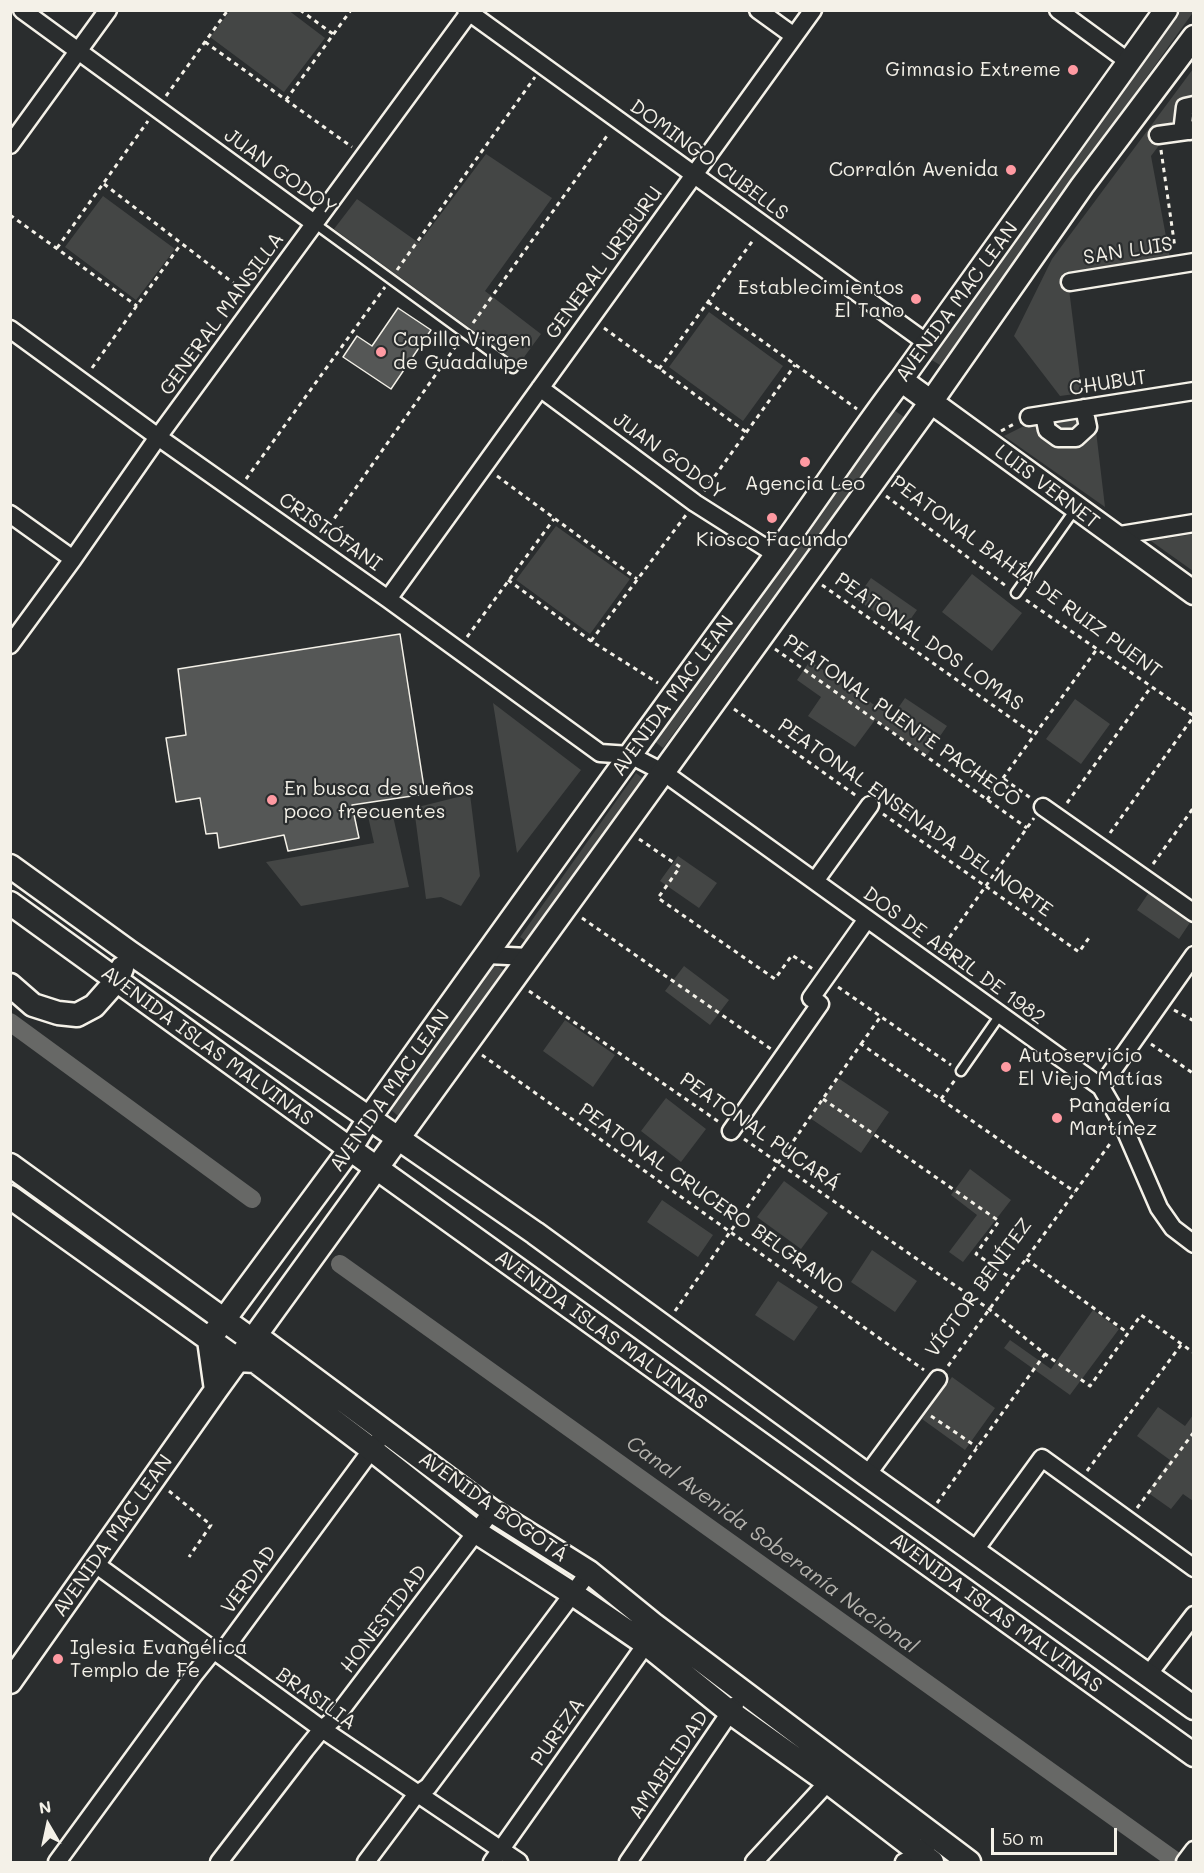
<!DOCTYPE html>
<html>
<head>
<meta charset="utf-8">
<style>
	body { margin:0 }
	#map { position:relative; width:1204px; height:1873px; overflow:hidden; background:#2a2d2e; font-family:Mali,sans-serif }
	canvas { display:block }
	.frame { position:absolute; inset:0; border:12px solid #f4f1e8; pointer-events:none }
	.north { position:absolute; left:18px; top:1795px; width:60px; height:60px; -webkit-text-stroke:4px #2a2d2e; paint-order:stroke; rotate:351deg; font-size:16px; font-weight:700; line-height:24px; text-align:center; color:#f4f1e8 }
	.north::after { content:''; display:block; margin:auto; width:21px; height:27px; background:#f4f1e8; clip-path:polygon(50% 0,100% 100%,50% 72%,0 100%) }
	.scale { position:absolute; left:991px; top:1828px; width:126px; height:27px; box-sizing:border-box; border:3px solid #f4f1e8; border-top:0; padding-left:8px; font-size:18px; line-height:21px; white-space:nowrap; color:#f4f1e8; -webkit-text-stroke:4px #2a2d2e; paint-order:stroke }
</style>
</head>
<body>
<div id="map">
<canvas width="1204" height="1873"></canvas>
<div class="frame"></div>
<div class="north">N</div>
<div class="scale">50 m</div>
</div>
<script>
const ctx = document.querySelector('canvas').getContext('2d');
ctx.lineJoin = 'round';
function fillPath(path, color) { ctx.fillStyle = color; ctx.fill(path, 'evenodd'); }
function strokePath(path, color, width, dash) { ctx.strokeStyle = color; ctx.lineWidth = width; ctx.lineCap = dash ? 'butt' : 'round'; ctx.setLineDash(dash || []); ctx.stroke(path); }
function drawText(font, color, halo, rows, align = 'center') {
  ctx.font = font + ' Mali,sans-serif'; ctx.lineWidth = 4.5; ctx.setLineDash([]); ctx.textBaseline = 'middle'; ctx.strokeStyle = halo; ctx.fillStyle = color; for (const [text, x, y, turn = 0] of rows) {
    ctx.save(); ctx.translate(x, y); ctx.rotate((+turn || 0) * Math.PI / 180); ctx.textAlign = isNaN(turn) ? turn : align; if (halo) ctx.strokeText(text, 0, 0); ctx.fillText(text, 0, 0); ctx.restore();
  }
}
const green = new Path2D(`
	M 288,10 L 325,38 L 284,92 L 210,37 L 230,11 Z
	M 1180,11 L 1194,11 L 940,365 L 930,359 Z
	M 1193,69 L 1193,117 L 1179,119 L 1151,156 L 1170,258 L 1067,273 L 1082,393 L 1060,396 L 1014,336 L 1052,259 Z
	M 486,154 L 552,198 L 485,291 L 541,334 L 519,364 L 334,229 L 357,199 L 419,243 Z
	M 103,196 L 175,249 L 136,300 L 65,247 Z
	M 709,312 L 783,366 L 743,421 L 669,367 Z
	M 891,408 L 904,417 L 663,748 L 654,741 Z
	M 1094,414 L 1105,507 L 1004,436 L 1036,420 Z
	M 556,526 L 630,579 L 590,634 L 516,580 Z
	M 1193,534 L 1193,571 L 1151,541 Z
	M 972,574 L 1022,613 L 992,651 L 942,612 Z
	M 871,578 L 917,610 L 902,631 L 856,599 Z
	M 810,661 L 892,717 L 905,698 L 947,726 L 927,755 L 875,720 L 855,747 L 808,716 L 821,697 L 797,680 Z
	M 1075,699 L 1110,724 L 1081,764 L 1046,739 Z
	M 493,703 L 581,770 L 517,853 Z
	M 636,773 L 645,780 L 529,943 L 520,937 Z
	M 470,794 L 480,876 L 461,906 L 441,897 L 426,899 L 414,808 Z
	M 366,807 L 393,816 L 409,887 L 301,906 L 266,862 L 374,843 Z
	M 678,856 L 717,883 L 699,908 L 660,881 Z
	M 1152,888 L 1193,918 L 1179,939 L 1137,910 Z
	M 492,962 L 505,971 L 398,1116 L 387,1106 Z
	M 684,966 L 729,1000 L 710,1025 L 665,991 Z
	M 565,1020 L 615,1055 L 593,1087 L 543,1051 Z
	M 838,1078 L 889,1112 L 861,1153 L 810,1118 Z
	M 666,1098 L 706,1129 L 681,1162 L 641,1131 Z
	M 970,1169 L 1011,1200 L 963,1262 L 949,1252 L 977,1215 L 951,1195 Z
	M 11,1170 L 196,1307 L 188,1317 L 11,1185 Z
	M 784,1181 L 828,1213 L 801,1249 L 757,1217 Z
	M 662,1200 L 713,1235 L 698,1257 L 647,1222 Z
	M 872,1250 L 917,1281 L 895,1312 L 851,1282 Z
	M 778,1281 L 818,1307 L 794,1341 L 755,1315 Z
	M 1093,1310 L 1119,1329 L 1070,1395 L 1004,1348 L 1010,1340 L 1051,1369 Z
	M 952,1377 L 995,1408 L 965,1450 L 922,1419 Z
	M 1158,1407 L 1185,1426 L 1193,1415 L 1193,1501 L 1183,1494 L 1171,1509 L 1147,1492 L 1170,1460 L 1137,1436 Z
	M 496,1526 L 577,1577 L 572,1584 L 491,1532 Z`);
const canal = new Path2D(`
	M 10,1022 L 252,1199
	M 340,1264 L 1177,1862`);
const building = new Path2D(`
	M 398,308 L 431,330 L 391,389 L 343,357 L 357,336 L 372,346 Z
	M 400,634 L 425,794 L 352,805 L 359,838 L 288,851 L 284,835 L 219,848 L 217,833 L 206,834 L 200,798 L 176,802 L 166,738 L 186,735 L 178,669 Z`);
const path = new Path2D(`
	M 300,10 L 333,34
	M 205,42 L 352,147
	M 166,96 L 228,10
	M 286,100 L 351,10
	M 1161,150 L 1175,248
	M 104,184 L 245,292
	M 10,215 L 137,306
	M 57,248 L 148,121
	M 397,270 L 535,77
	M 708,302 L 857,409
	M 473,323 L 609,133
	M 604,328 L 746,432
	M 92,368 L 181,244
	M 659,369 L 754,239
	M 1001,431 L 1014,424
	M 497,476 L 637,579
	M 246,479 L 385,287
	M 704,491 L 795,365
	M 886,496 L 1006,586
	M 324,533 L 458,343
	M 508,580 L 591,641 L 658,683
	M 822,585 L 1035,735
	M 1026,600 L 1194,716
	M 467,637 L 554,519
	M 591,641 L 686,515
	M 775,649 L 1027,828
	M 734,709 L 858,797
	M 1004,779 L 1032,799
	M 987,800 L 1097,649
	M 1067,803 L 1151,687
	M 883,814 L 1079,952 L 1091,935
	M 1110,833 L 1194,716
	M 639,839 L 680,867 L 658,898 L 775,979 L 792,955 L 813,969
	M 1153,864 L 1194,807
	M 582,918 L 771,1049
	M 939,952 L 1034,818
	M 838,987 L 951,1065
	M 529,991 L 719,1122
	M 1174,1010 L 1194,1021
	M 861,1044 L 881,1016
	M 1151,1044 L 1194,1074
	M 482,1055 L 924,1370
	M 823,1099 L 999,1221 L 976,1254 L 1012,1279
	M 941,1099 L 955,1080
	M 744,1139 L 989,1309 L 1045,1354 L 1090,1386 L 1141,1315 L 1194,1353
	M 1026,1259 L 1128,1333
	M 675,1311 L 861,1044 L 1075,1192
	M 948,1366 L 1112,1141
	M 931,1416 L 977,1447
	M 1087,1471 L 1181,1345
	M 169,1491 L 211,1525 L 189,1557
	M 937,1503 L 1045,1354
	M 1137,1508 L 1194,1432`);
const lane = new Path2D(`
	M 314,223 L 513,368
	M 1016,593 L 1076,508
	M 961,1071 L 1000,1015`);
const street = new Path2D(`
	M 22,10 L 314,223
	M 466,10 L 927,343
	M 758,10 L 794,36
	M 1058,10 L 1129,62
	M 1190,131 L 1183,124 L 1185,107 L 1194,105
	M 1158,135 L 1194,130
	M 10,145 L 108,10
	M 1070,282 L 1194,262
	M 10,329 L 158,437 L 388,599 L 600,753 L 630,755 L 663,772 L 1101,1087 L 1123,1125 L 1159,1208 L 1173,1228 L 1194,1244
	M 540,388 L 695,503 L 777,555
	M 1044,415 L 1047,430 L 1058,438 L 1076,438 L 1088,427 L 1084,408
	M 1029,417 L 1194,391
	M 10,514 L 73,559
	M 1114,536 L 1194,523
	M 388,599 L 813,10
	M 10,645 L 73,559 L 158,437 L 471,10
	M 1043,807 L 1194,913
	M 815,881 L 870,805
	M 487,955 L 529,957
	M 1101,1087 L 1194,955
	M 731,1131 L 820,1004 L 811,998 L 867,919
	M 867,1475 L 938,1379
	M 975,1550 L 1042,1458 L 1194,1568
	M 94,1563 L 322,1729 L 519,1862
	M 1148,1675 L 1194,1615
	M 57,1862 L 193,1676 L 213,1651 L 224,1650 L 378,1441
	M 219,1862 L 305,1750 L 322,1729 L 335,1718 L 492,1511
	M 366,1862 L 416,1795 L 428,1787 L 589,1572
	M 492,1862 L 646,1644 L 650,1634
	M 628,1862 L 735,1705
	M 754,1862 L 828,1782
	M 904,1862 L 921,1854 L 927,1846
	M 1185,1862 L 1194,1850`);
const secondary = new Path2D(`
	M 901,380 L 1194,593
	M 10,866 L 129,952 L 535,1233 L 867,1475 L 1194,1708
	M 10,903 L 350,1149 L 1194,1755
	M 10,985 L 33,1005 L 58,1013 L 77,1015 L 94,1006 L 117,980 L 122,968
	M 10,1165 L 252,1340 L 262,1340 L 492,1511 L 589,1572 L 653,1624 L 969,1862
	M 10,1197 L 238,1360 L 255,1361 L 371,1449 L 476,1532 L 573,1594 L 646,1644 L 730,1712 L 828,1782 L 932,1862
	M 216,1390 L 209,1340 L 350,1149 L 370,1117 C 503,930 638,743 774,558 C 817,499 857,438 901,380 L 1166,10
	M 10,1682 L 216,1390 L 931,402 L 1082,186 L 1194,37`);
const markers = [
	[1073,70,6,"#ff9aa2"],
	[1011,170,6,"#ff9aa2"],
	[916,299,6,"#ff9aa2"],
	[381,352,6,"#ff9aa2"],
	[805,462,6,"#ff9aa2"],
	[772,518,6,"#ff9aa2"],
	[272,800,6,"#ff9aa2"],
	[1006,1067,6,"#ff9aa2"],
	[1057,1118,6,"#ff9aa2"],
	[58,1659,6,"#ff9aa2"]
];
const poiNames = [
	["Gimnasio Extreme",1061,70,"right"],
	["Corralón Avenida",999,170,"right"],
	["Establecimientos",904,288,"right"],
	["El Tano",904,311,"right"],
	["Capilla Virgen",393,340],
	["de Guadalupe",393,363],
	["Agencia Leo",805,484,"center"],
	["Kiosco Facundo",772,540,"center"],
	["En busca de sueños",284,789],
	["poco frecuentes",284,812],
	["Autoservicio",1018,1056],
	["El Viejo Matías",1018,1079],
	["Panadería",1069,1106],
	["Martínez",1069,1129],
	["Iglesia Evangélica",70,1648],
	["Templo de Fe",70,1671]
];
const streetNames = [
	["DOMINGO CUBELLS",709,160,36],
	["JUAN GODOY",280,172,36],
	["SAN LUIS",1128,251,-9],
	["GENERAL URIBURU",604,263,-54],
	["AVENIDA MAC LEAN",957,302,-54],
	["GENERAL MANSILLA",222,314,-54],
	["CHUBUT",1108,383,-9],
	["JUAN GODOY",669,456,36],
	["LUIS VERNET",1047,487,37],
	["CRISTÓFANI",330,532,35],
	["PEATONAL BAHÍA DE RUIZ PUENT",1026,577,36],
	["PEATONAL DOS LOMAS",929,642,35],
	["AVENIDA MAC LEAN",673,696,-54],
	["PEATONAL PUENTE PACHECO",902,721,35],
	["PEATONAL ENSENADA DEL NORTE",915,818,35],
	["DOS DE ABRIL DE 1982",954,956,36],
	["AVENIDA ISLAS MALVINAS",207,1046,36],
	["AVENIDA MAC LEAN",390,1091,-55],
	["PEATONAL PUCARÁ",760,1132,35],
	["PEATONAL CRUCERO BELGRANO",711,1199,35],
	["VÍCTOR BENÍTEZ",979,1288,-54],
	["AVENIDA ISLAS MALVINAS",601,1330,36],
	["AVENIDA BOGOTÁ",493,1507,35],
	["AVENIDA MAC LEAN",113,1536,-55],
	["VERDAD",249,1580,-54],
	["AVENIDA ISLAS MALVINAS",996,1613,36],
	["HONESTIDAD",384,1619,-53],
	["BRASILIA",316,1699,35],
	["PUREZA",558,1732,-55],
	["AMABILIDAD",669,1765,-56]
];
const waterNames = [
	["Canal Avenida Soberanía Nacional",772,1545,36]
];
fillPath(green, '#444645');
strokePath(canal, '#676866', 18);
fillPath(building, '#555756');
strokePath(building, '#f4f1e8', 1.5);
strokePath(lane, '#f4f1e8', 13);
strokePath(street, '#f4f1e8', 21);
strokePath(secondary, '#f4f1e8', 27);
strokePath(path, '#f4f1e8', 3, [4.5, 4.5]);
strokePath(lane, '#2a2d2e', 8);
strokePath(street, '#2a2d2e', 16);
strokePath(secondary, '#2a2d2e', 22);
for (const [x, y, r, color] of markers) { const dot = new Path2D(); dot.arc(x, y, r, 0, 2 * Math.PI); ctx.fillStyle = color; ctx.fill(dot); strokePath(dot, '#2a2d2e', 2); }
drawText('20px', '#f4f1e8', '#2a2d2e', poiNames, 'left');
drawText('20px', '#f4f1e8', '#2a2d2e', streetNames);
drawText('italic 21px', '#b5b3ae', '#2a2d2e', waterNames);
</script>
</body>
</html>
